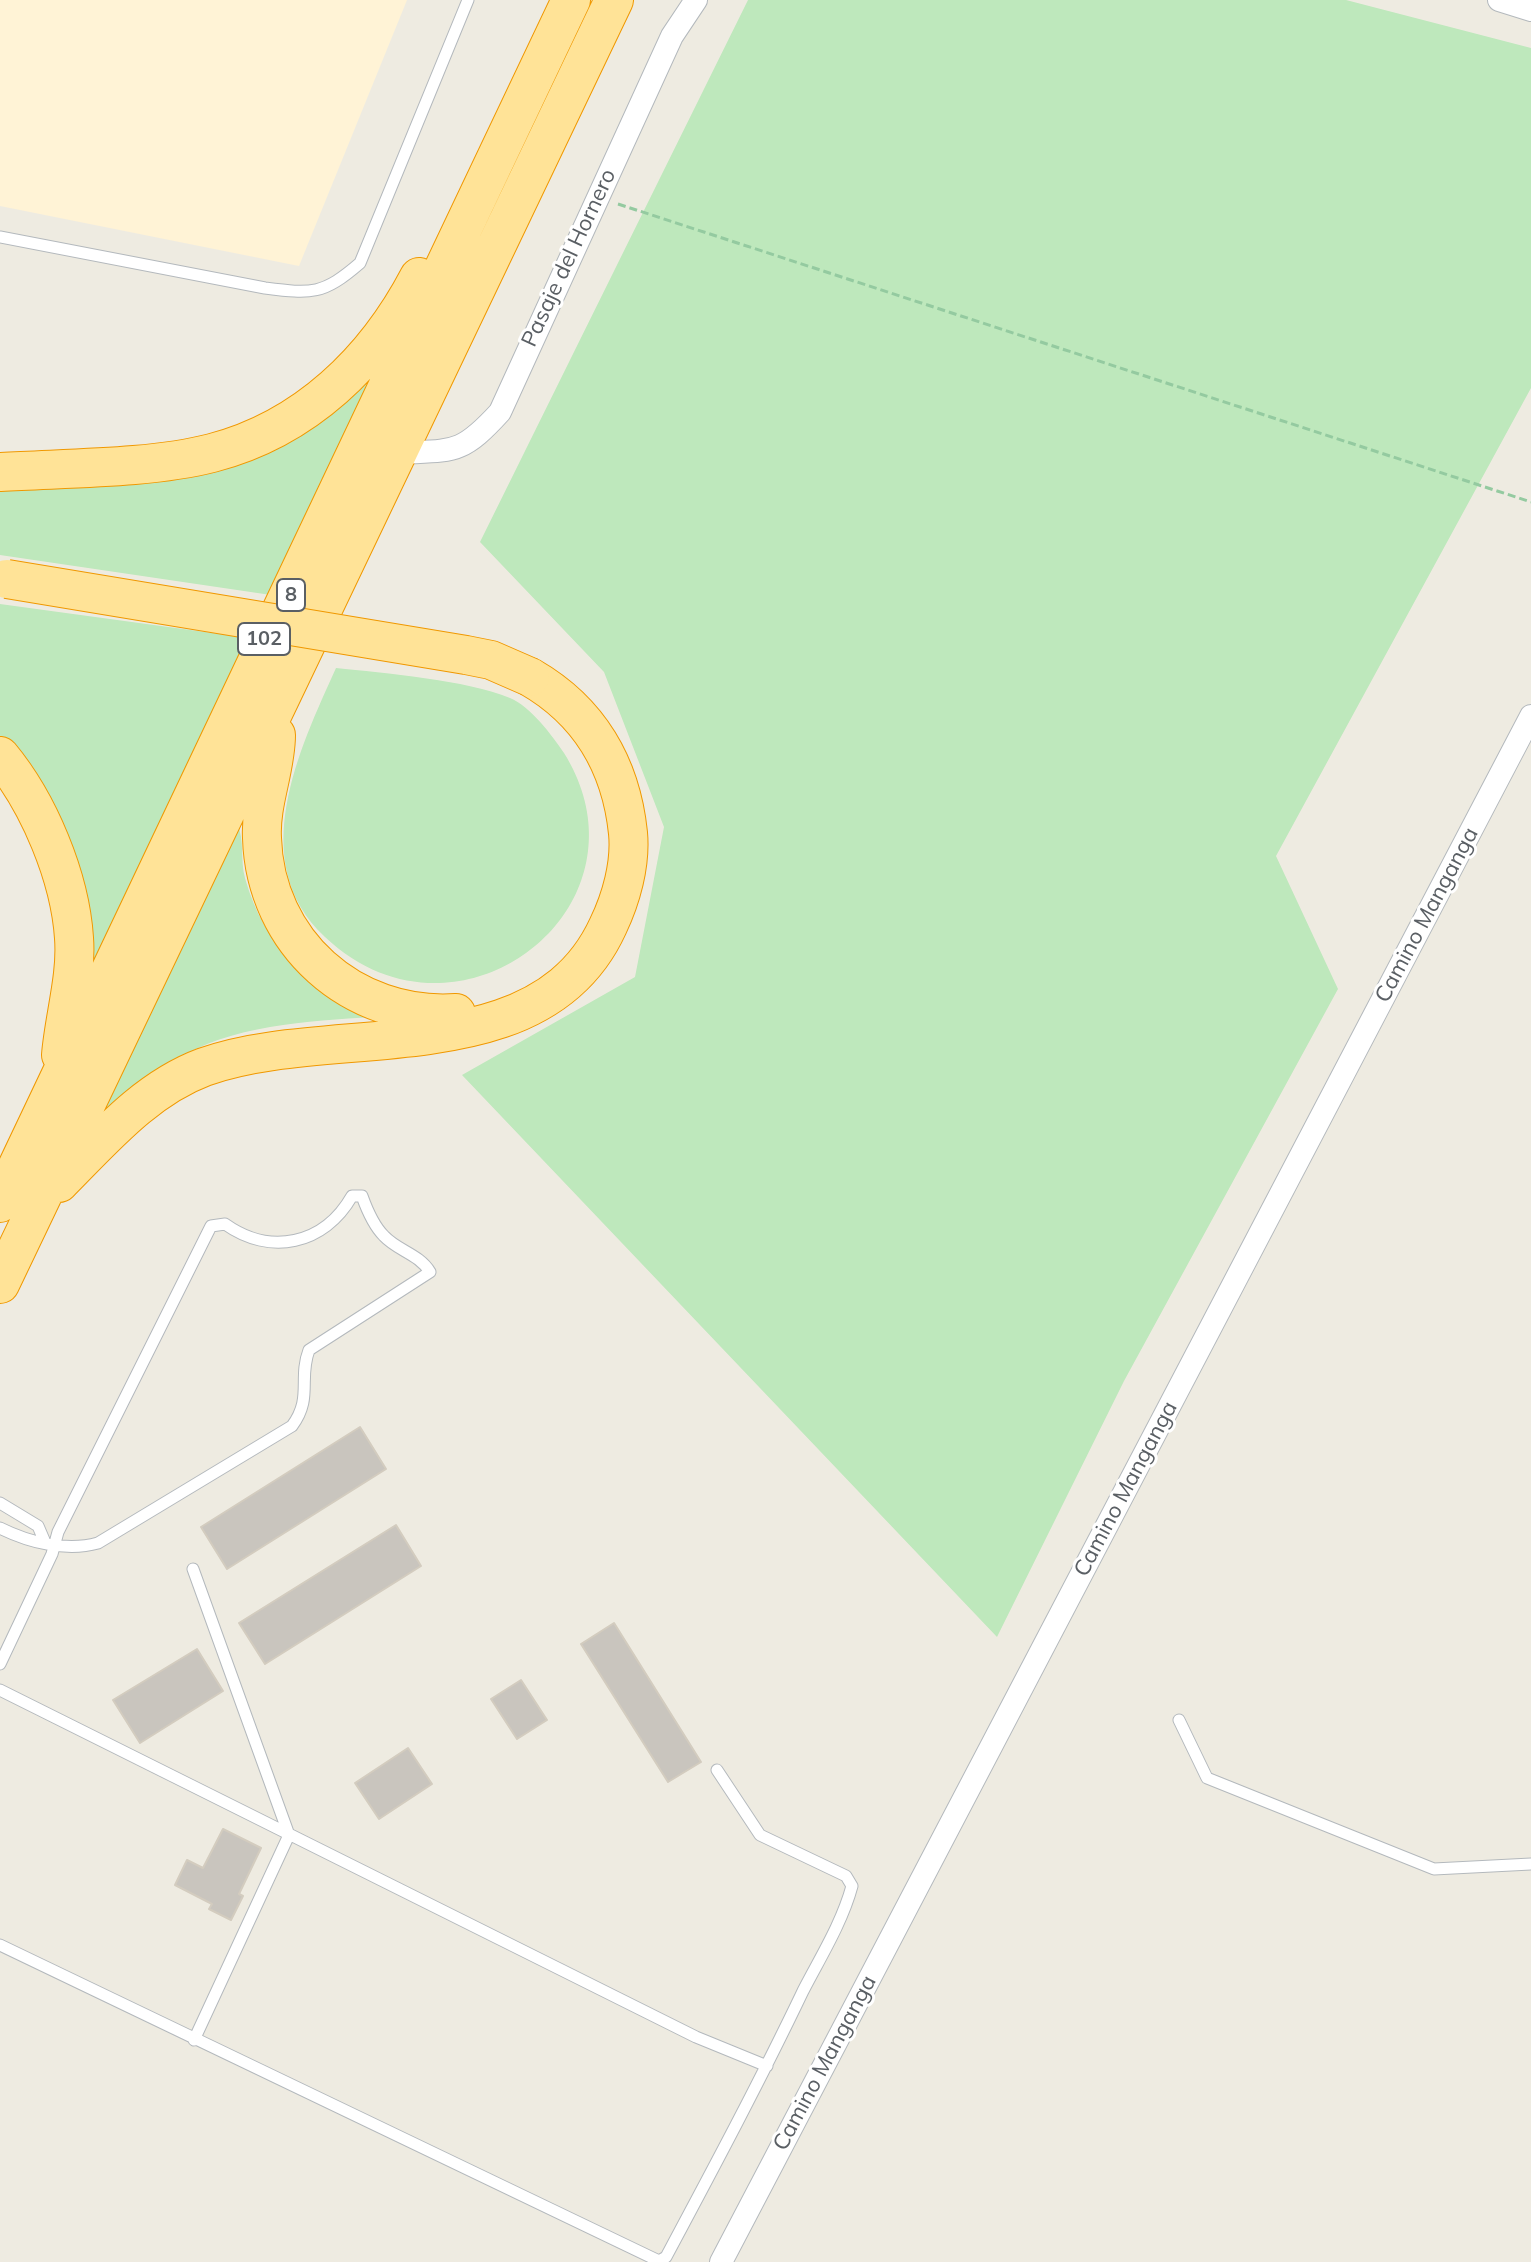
<!DOCTYPE html>
<html>
<head>
<meta charset="utf-8">
<style>
	body { margin:0 }
	canvas { display:block; background:#eeebe1 }
</style>
</head>
<body>
<canvas width="1531" height="2262"></canvas>
<script>
const ctx = document.querySelector('canvas').getContext('2d');
ctx.lineJoin = 'round';
function fillPath(path, color) { ctx.fillStyle = color; ctx.fill(path, 'evenodd'); }
function strokePath(path, color, width, dash) { ctx.strokeStyle = color; ctx.lineWidth = width; ctx.lineCap = dash ? 'butt' : 'round'; ctx.setLineDash(dash || []); ctx.stroke(path); }
function drawText(font, color, halo, rows, align = 'center') {
  ctx.font = font + ' Mulish,sans-serif'; ctx.lineWidth = 6; ctx.setLineDash([]); ctx.textBaseline = 'middle'; ctx.strokeStyle = halo; ctx.fillStyle = color; for (const [text, x, y, turn = 0] of rows) {
    ctx.save(); ctx.translate(x, y); ctx.rotate((+turn || 0) * Math.PI / 180); ctx.textAlign = isNaN(turn) ? turn : align; if (halo) ctx.strokeText(text, 0, 0); ctx.fillText(text, 0, 0); ctx.restore();
  }
}
const commercial = new Path2D(`
	M 0,0 L 407,0 L 299,266 L 0,206 Z`);
const green = new Path2D(`
	M 748,0 L 1346,0 L 1531,48 L 1531,388 L 1276,856 L 1338,989 L 1124,1381 L 997,1637 L 462,1075 L 635,977 L 664,827 L 604,672 L 480,542 Z
	M 396,333 L 271,595 L 0,555 L 0,480 L 222,455 Z
	M 0,604 L 249,638 L 75,1013 L 80,979 L 0,749 Z
	M 336,668 C 384,673 467,680 510,698 C 530,706 552,735 564,753 C 660,907 458,1063 325,937 C 245,862 299,750 336,668 Z
	M 237,823 C 245,840 240,860 245,878 C 265,949 308,985 373,1017 C 309,1021 229,1025 174,1061 C 151,1077 129,1098 107,1116 L 103,1109 Z`);
const building = new Path2D(`
	M 360,1427 L 386,1469 L 227,1569 L 201,1527 Z
	M 396,1525 L 421,1566 L 265,1664 L 239,1623 Z
	M 614,1623 L 701,1762 L 668,1782 L 581,1644 Z
	M 197,1649 L 223,1691 L 140,1743 L 113,1700 Z
	M 521,1680 L 547,1720 L 517,1739 L 491,1699 Z
	M 408,1748 L 432,1784 L 379,1819 L 355,1783 Z
	M 223,1829 L 261,1848 L 239,1894 L 243,1896 L 231,1920 L 209,1909 L 212,1904 L 175,1885 L 187,1860 L 203,1868 Z`);
const path = new Path2D(`
	M 618,204 L 1531,502`);
const service = new Path2D(`
	M 0,237 L 265,288 C 312,294 323,295 360,263 L 468,0
	M 0,1503 L 38,1526 L 44,1540
	M 0,1528 C 28,1542 66,1552 98,1543 L 292,1426 C 313,1398 298,1379 309,1350 L 430,1272 C 419,1254 398,1251 384,1236 C 373,1225 367,1210 362,1196 L 352,1196 C 324,1245 270,1256 225,1224 L 211,1226 L 58,1532 L 52,1554 L 0,1664
	M 193,1569 L 289,1835 L 194,2040
	M 0,1690 L 696,2037 L 767,2066
	M 1179,1720 L 1207,1778 L 1434,1869 L 1531,1864
	M 0,1945 L 659,2261 L 666,2257 C 713,2169 760,2081 803,1991 C 820,1958 842,1923 852,1886 L 846,1876 L 760,1835 L 717,1770`);
const minor = new Path2D(`
	M 1499,0 L 1531,10
	M 396,453 C 453,450 460,456 500,412 L 672,36 L 696,0
	M 721,2262 L 1531,716`);
const trunk = new Path2D(`
	M 0,472 C 65,468 150,469 212,453 C 305,429 375,361 419,277
	M 276,735 C 276,769 260,803 262,838 C 265,942 352,1020 456,1013
	M 0,756 C 39,803 70,877 74,938 C 77,976 64,1018 61,1055
	M 59,1183 C 103,1139 145,1089 204,1067 C 332,1021 540,1075 608,926 C 621,899 631,864 628,833 C 621,765 589,711 530,677
	M 0,1203 L 571,0
	M 0,1284 L 614,0`);
const trunkBridge = new Path2D(`
	M 7,579 L 466,655 L 491,660 L 530,677`);
const shields = [
	[291,595,28],
	[264,639,52]
];
const shieldNames = [
	["8",291,595],
	["102",264,639]
];
const streetNames = [
	["Pasaje del Hornero",569,258,-65],
	["Camino Manganga",1427,915,-62],
	["Camino Manganga",1126,1489,-62],
	["Camino Manganga",825,2063,-62]
];
fillPath(commercial, '#fff3d6');
fillPath(green, '#bee8bc');
fillPath(building, '#c9c5be');
strokePath(building, '#d3ccbf', 2);
strokePath(service, '#b4b9bd', 13);
strokePath(minor, '#b4b9bd', 24);
strokePath(trunk, '#f09800', 40);
strokePath(path, '#94caa0', 3, [8, 4]);
strokePath(service, '#fff', 11);
strokePath(minor, '#fff', 22);
strokePath(trunk, '#ffe397', 38);
strokePath(trunkBridge, '#f09800', 40, []);
strokePath(trunkBridge, '#ffe397', 38);
for (const [x, y, w] of shields) { const box = new Path2D(); box.roundRect(x - w / 2, y - 16, w, 32, 6); ctx.fillStyle = '#fff'; ctx.fill(box); strokePath(box, '#5a5f64', 2); }
drawText('bold 20px', '#5a5f64', null, shieldNames);
drawText('22px', '#5a5f64', '#fff', streetNames);
</script>
</body>
</html>
